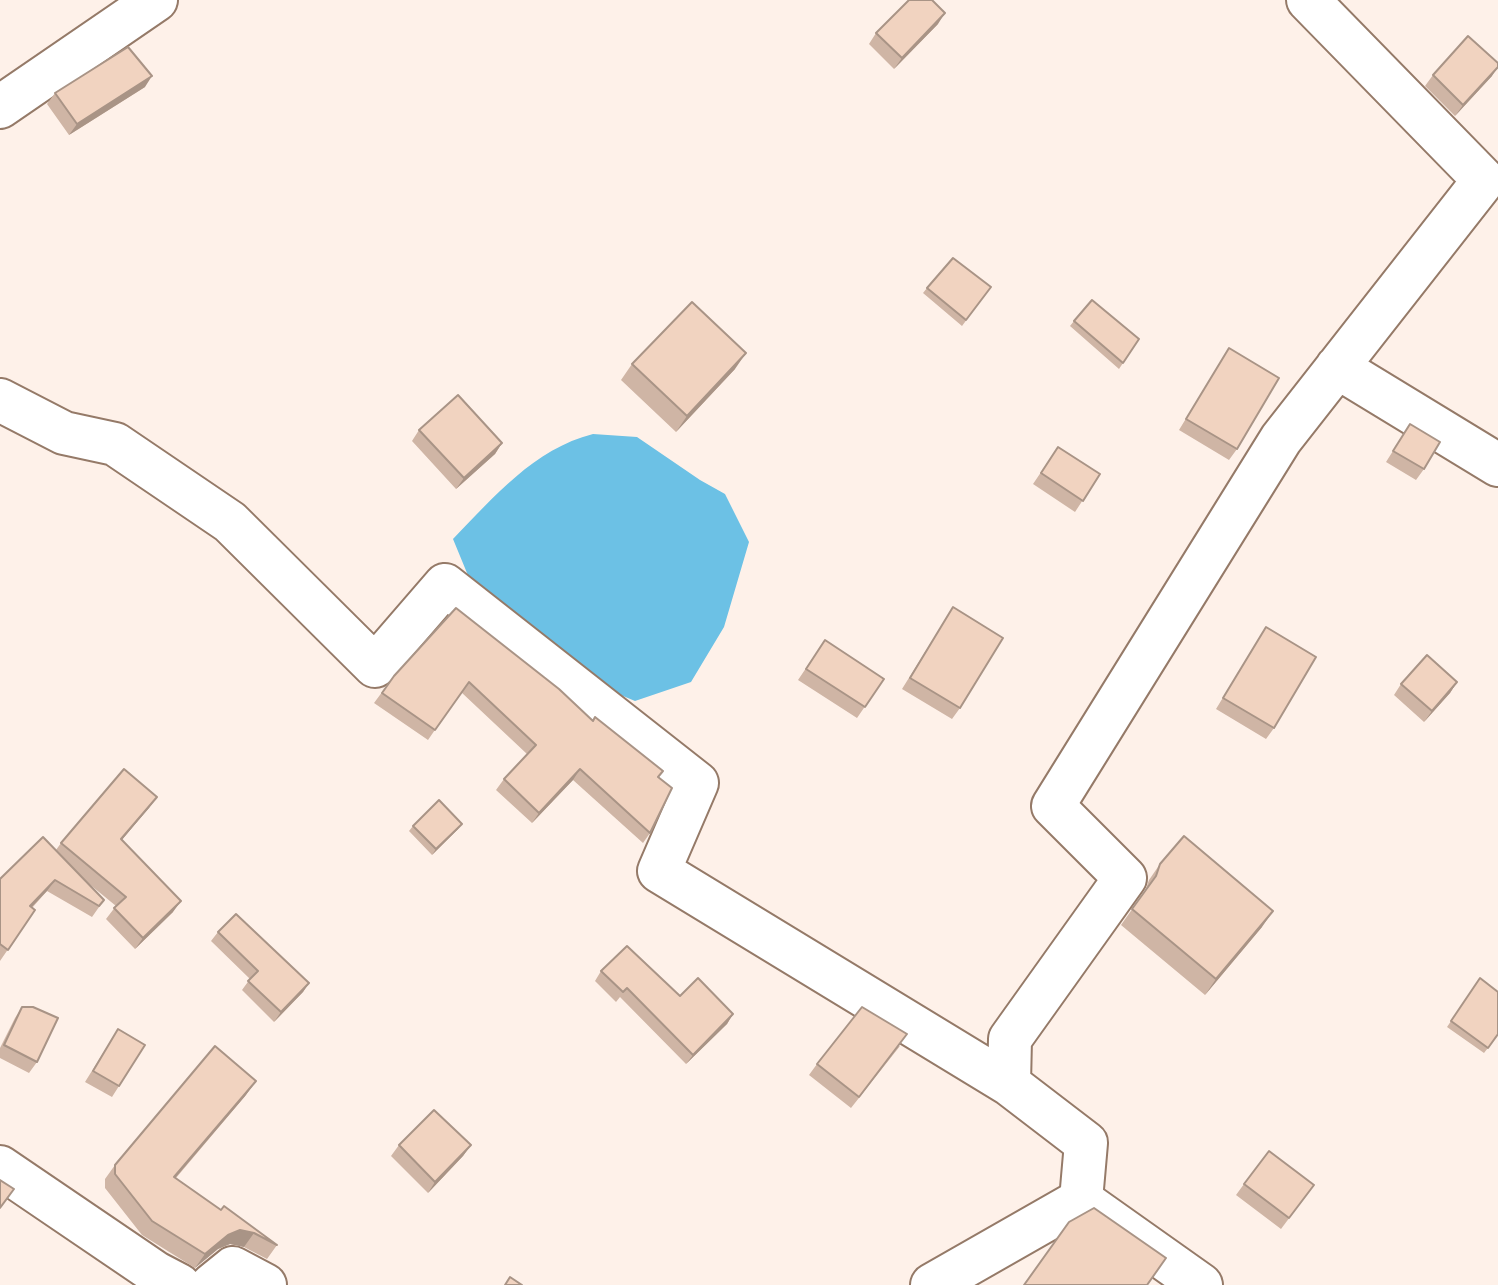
<!DOCTYPE html>
<html>
<head>
<meta charset="utf-8">
<style>
	body { margin:0 }
	canvas { display:block; background:#fef1e9 }
</style>
</head>
<body>
<canvas width="1498" height="1285"></canvas>
<script>
const ctx = document.querySelector('canvas').getContext('2d');
ctx.lineJoin = 'round';
function fillPath(path, color) { ctx.fillStyle = color; ctx.fill(path, 'evenodd'); }
function strokePath(path, color, width, dash) { ctx.strokeStyle = color; ctx.lineWidth = width; ctx.lineCap = dash ? 'butt' : 'round'; ctx.setLineDash(dash || []); ctx.stroke(path); }
const water = new Path2D(`
	M 593,434 L 637,437 L 700,480 L 725,494 L 749,542 L 724,627 L 691,682 L 635,701 L 573,675 L 474,590 L 453,539 C 494,497 534,449 593,434 Z`);
const minor = new Path2D(`
	M 0,107 L 156,0
	M 1337,367 L 1498,465
	M 0,400 L 64,433 L 115,444 L 230,522 L 375,666 L 445,585 L 697,783 L 659,871 L 1009,1084 L 1086,1143 L 1081,1200 L 1201,1285
	M 1009,1084 L 1010,1039 L 1125,878 L 1053,806 L 1281,439 L 1484,180 L 1308,0
	M 0,1167 L 156,1273 L 179,1285
	M 212,1285 L 233,1268 L 265,1285
	M 932,1285 L 1081,1200`);
const wall = new Path2D(`
	M 938,24 L 894,69 L 869,44 L 876,33 Z
	M 1433,75 L 1492,76 L 1455,116 L 1425,86 Z
	M 145,87 L 69,135 L 47,104 L 55,93 Z
	M 991,287 L 962,326 L 923,293 L 927,288 Z
	M 1074,321 L 1139,339 L 1119,369 L 1070,326 Z
	M 1229,348 L 1237,449 L 1229,460 L 1179,430 Z
	M 632,364 L 735,369 L 676,432 L 621,380 Z
	M 1410,424 L 1424,469 L 1416,480 L 1386,462 Z
	M 419,430 L 502,443 L 495,454 L 456,489 L 412,441 Z
	M 1058,447 L 1100,474 L 1075,512 L 1033,484 Z
	M 953,607 L 960,708 L 952,719 L 902,689 Z
	M 456,608 L 593,721 L 658,778 L 650,833 L 643,843 L 573,780 L 532,823 L 496,790 L 504,779 L 527,754 L 461,692 L 428,740 L 374,703 L 394,676 Z
	M 1266,627 L 1274,728 L 1266,739 L 1216,709 Z
	M 825,640 L 884,679 L 857,718 L 798,680 Z
	M 1457,682 L 1450,693 L 1424,722 L 1394,695 L 1401,684 Z
	M 157,797 L 122,840 L 173,912 L 135,949 L 106,919 L 116,906 L 88,883 L 104,900 L 92,917 L 47,891 L 32,908 L 35,910 L 0,961 L 0,879 L 56,850 L 61,843 Z
	M 413,826 L 458,829 L 432,855 L 409,831 Z
	M 1160,864 L 1262,927 L 1205,995 L 1121,925 L 1145,891 L 1149,880 Z
	M 218,932 L 309,983 L 303,992 L 274,1022 L 242,990 L 250,979 L 211,941 Z
	M 601,971 L 680,996 L 733,1014 L 727,1024 L 686,1064 L 620,997 L 616,1002 L 595,981 Z
	M 1480,978 L 1498,1035 L 1484,1053 L 1447,1027 Z
	M 22,1007 L 37,1062 L 29,1073 L 0,1058 L 0,1048 L 15,1018 Z
	M 118,1029 L 119,1086 L 112,1097 L 85,1082 Z
	M 900,1046 L 851,1108 L 809,1075 L 817,1064 Z
	M 246,1095 L 176,1178 L 221,1210 L 277,1245 L 267,1259 L 244,1247 L 230,1244 L 218,1249 L 195,1268 L 142,1235 L 105,1188 L 105,1179 L 115,1165 Z
	M 399,1145 L 471,1145 L 463,1156 L 428,1193 L 391,1156 Z
	M 1244,1184 L 1314,1185 L 1281,1229 L 1236,1195 Z`);
const shadedWall = new Path2D(`
	M 945,13 L 938,24 L 894,69 L 902,58 Z
	M 1498,67 L 1492,76 L 1455,116 L 1463,105 Z
	M 152,76 L 145,87 L 69,135 L 77,124 Z
	M 746,353 L 735,369 L 676,432 L 687,416 Z
	M 502,443 L 495,454 L 456,489 L 464,478 Z
	M 1457,682 L 1450,693 L 1424,722 L 1432,711 Z
	M 580,769 L 573,780 L 532,823 L 539,813 Z
	M 157,797 L 149,808 L 113,850 L 121,839 Z
	M 462,824 L 458,829 L 432,855 L 436,849 Z
	M 55,880 L 47,891 L 22,917 L 30,906 Z
	M 181,901 L 173,912 L 135,949 L 143,938 Z
	M 1273,911 L 1262,927 L 1205,995 L 1216,979 Z
	M 309,983 L 303,992 L 274,1022 L 281,1012 Z
	M 733,1014 L 727,1024 L 686,1064 L 693,1055 Z
	M 256,1081 L 246,1095 L 164,1191 L 174,1177 Z
	M 471,1145 L 463,1156 L 428,1193 L 435,1182 Z
	M 240,1230 L 254,1233 L 244,1247 L 230,1244 L 218,1249 L 195,1268 L 205,1254 L 228,1235 Z`);
const building = new Path2D(`
	M 909,0 L 932,0 L 945,13 L 902,58 L 876,33 Z
	M 1468,36 L 1498,63 L 1498,67 L 1463,105 L 1433,75 Z
	M 128,47 L 152,76 L 77,124 L 55,93 Z
	M 953,258 L 991,287 L 966,320 L 927,288 Z
	M 1092,300 L 1139,339 L 1123,363 L 1074,321 Z
	M 692,302 L 746,353 L 687,416 L 632,364 Z
	M 1229,348 L 1279,378 L 1237,449 L 1186,419 Z
	M 458,395 L 502,443 L 464,478 L 419,430 Z
	M 1410,424 L 1440,442 L 1424,469 L 1393,451 Z
	M 1058,447 L 1100,474 L 1083,501 L 1041,473 Z
	M 953,607 L 1003,638 L 960,708 L 910,678 Z
	M 456,608 L 559,689 L 593,721 L 595,717 L 663,771 L 658,777 L 672,788 L 650,833 L 580,769 L 539,813 L 504,779 L 536,745 L 469,682 L 435,730 L 382,693 L 394,676 Z
	M 1266,627 L 1316,657 L 1274,728 L 1223,698 Z
	M 825,640 L 884,679 L 865,707 L 806,669 Z
	M 1427,655 L 1457,682 L 1432,711 L 1401,684 Z
	M 124,769 L 157,797 L 121,839 L 181,901 L 143,938 L 114,908 L 126,897 L 61,843 Z
	M 439,800 L 462,824 L 436,849 L 413,826 Z
	M 1184,836 L 1273,911 L 1216,979 L 1132,909 L 1156,876 L 1160,864 Z
	M 43,837 L 104,900 L 99,906 L 55,880 L 30,906 L 35,910 L 8,950 L 0,944 L 0,879 Z
	M 236,914 L 309,983 L 281,1012 L 248,981 L 258,971 L 218,932 Z
	M 627,946 L 680,996 L 698,978 L 733,1014 L 693,1055 L 627,988 L 623,992 L 601,971 Z
	M 1480,978 L 1498,992 L 1498,1034 L 1488,1048 L 1451,1021 Z
	M 22,1007 L 33,1007 L 58,1018 L 37,1062 L 4,1045 Z
	M 862,1007 L 907,1034 L 859,1097 L 817,1064 Z
	M 118,1029 L 145,1045 L 119,1086 L 93,1071 Z
	M 215,1046 L 256,1081 L 174,1177 L 221,1210 L 224,1206 L 277,1245 L 254,1233 L 240,1230 L 228,1235 L 205,1254 L 152,1221 L 115,1174 L 115,1165 Z
	M 434,1110 L 471,1145 L 435,1182 L 399,1145 Z
	M 1269,1151 L 1314,1185 L 1289,1218 L 1244,1184 Z
	M 0,1180 L 14,1189 L 0,1208 Z
	M 1094,1208 L 1166,1258 L 1147,1285 L 1024,1285 L 1069,1222 Z
	M 510,1277 L 522,1285 L 505,1285 Z`);
fillPath(water, '#6cc1e5');
strokePath(minor, '#957a68', 46);
strokePath(minor, '#fff', 42);
fillPath(wall, '#cfb5a5');
fillPath(shadedWall, '#a99486');
fillPath(building, '#f1d3c0');
strokePath(building, '#a99486', 2);
</script>
</body>
</html>
